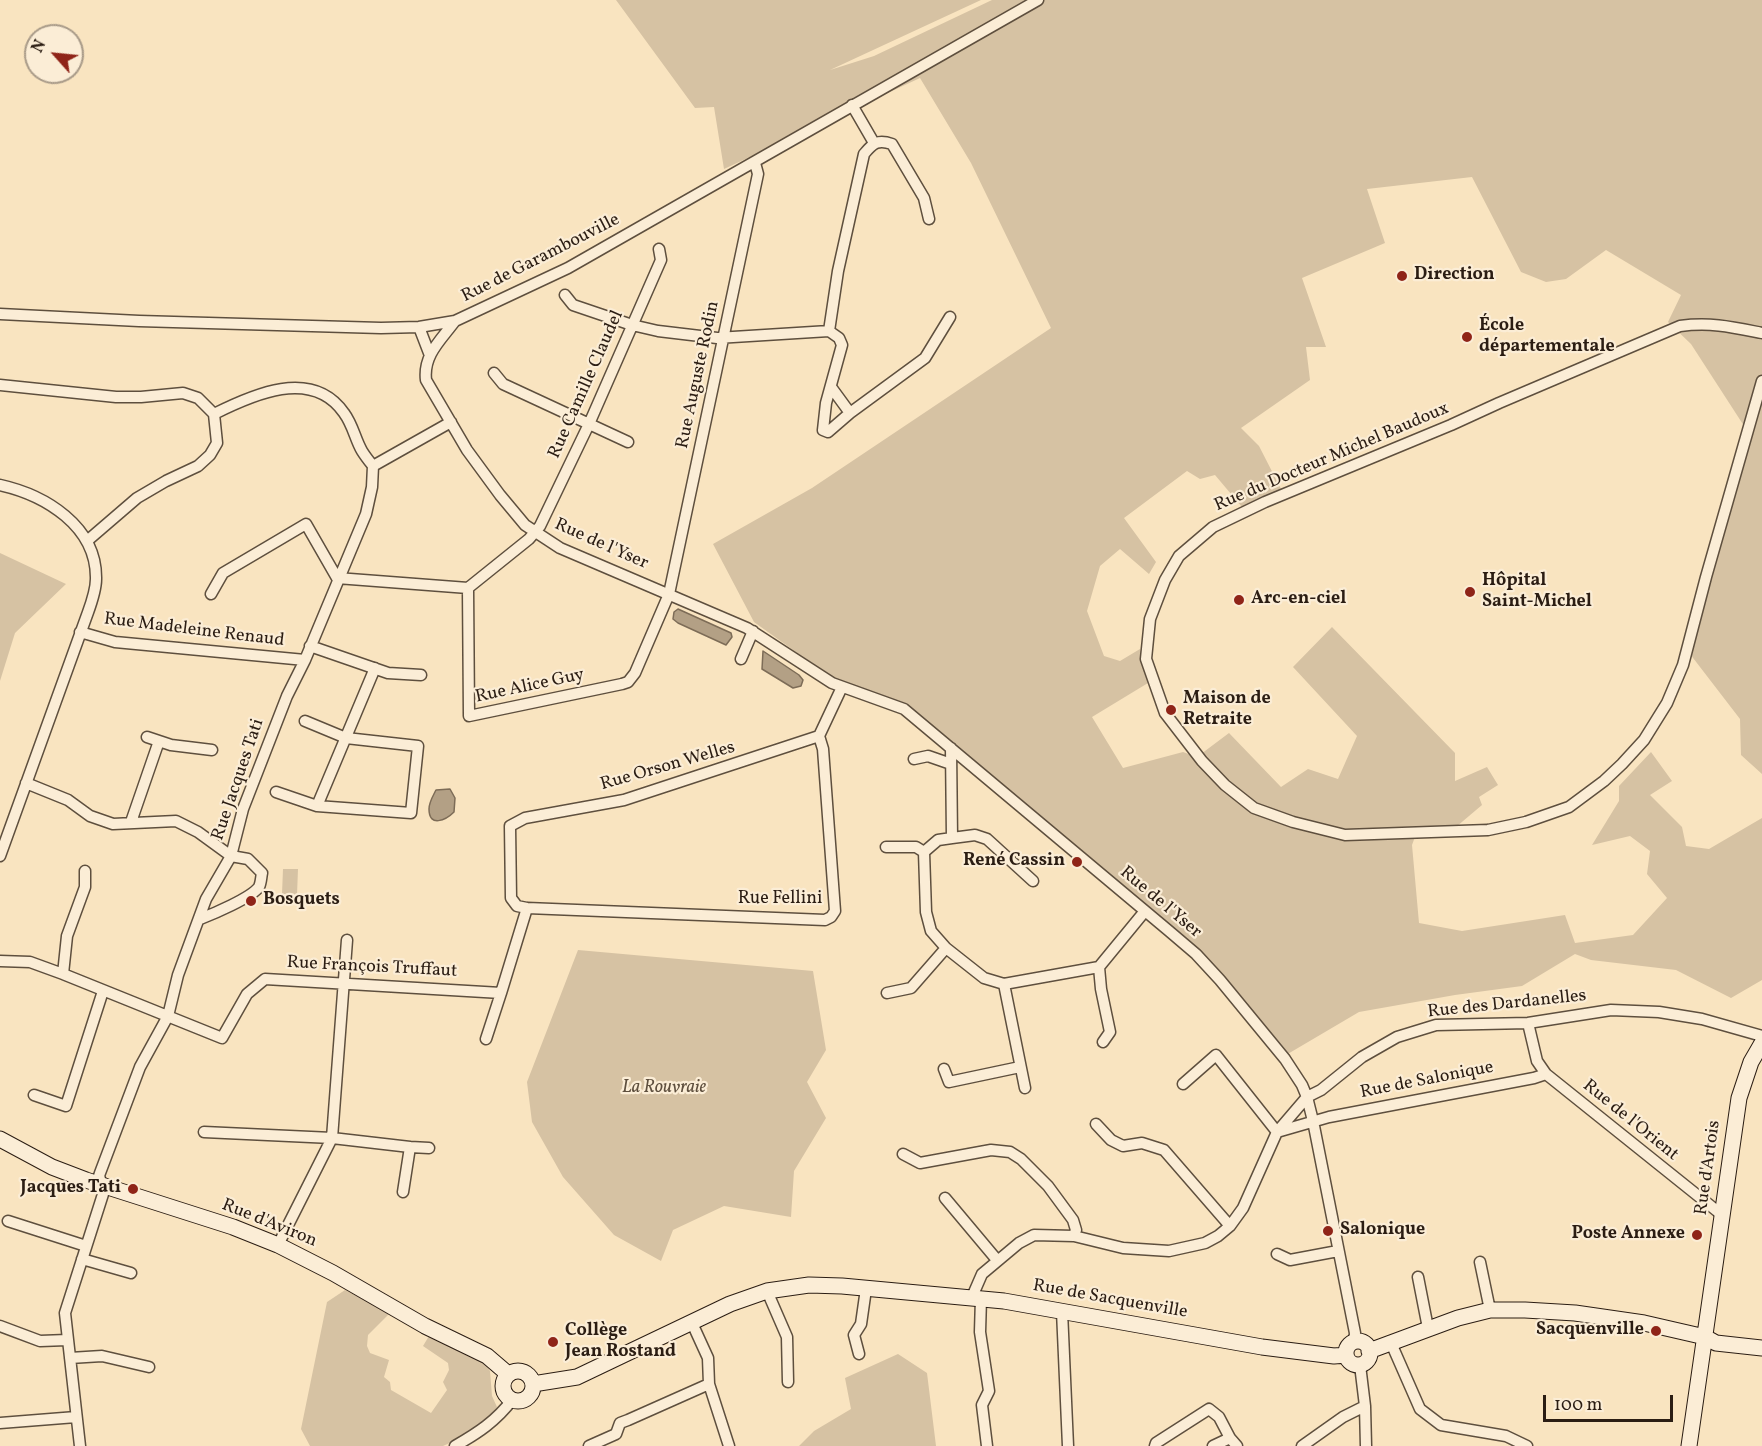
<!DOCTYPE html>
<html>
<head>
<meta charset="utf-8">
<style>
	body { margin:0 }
	#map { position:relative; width:1762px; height:1446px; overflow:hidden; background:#f9e4c0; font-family:Vollkorn,serif }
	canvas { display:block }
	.north { position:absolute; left:24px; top:24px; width:60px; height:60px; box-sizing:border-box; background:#fbedd6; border:2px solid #a89a88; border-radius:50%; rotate:297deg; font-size:16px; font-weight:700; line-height:24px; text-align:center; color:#2b1d13 }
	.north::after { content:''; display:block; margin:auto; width:21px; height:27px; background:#8f2418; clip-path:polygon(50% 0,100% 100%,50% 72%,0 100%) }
	.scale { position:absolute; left:1543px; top:1395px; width:130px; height:27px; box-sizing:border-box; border:3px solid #2b1d13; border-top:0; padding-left:8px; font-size:18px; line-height:21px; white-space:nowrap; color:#2b1d13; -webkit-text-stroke:4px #fbedd6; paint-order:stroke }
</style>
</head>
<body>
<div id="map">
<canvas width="1762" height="1446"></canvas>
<div class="north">N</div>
<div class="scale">100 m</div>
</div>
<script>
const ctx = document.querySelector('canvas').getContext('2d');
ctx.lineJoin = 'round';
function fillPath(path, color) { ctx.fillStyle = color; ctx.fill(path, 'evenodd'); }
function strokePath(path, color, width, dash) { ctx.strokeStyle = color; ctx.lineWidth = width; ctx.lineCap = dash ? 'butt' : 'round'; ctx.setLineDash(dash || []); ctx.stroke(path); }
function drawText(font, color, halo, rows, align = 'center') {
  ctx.font = font + ' Vollkorn,serif'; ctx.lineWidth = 4.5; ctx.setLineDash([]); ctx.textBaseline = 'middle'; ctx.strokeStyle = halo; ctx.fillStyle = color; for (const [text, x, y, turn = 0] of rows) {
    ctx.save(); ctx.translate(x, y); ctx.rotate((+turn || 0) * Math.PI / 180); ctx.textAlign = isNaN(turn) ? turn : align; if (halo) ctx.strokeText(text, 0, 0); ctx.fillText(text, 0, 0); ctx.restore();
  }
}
const green = new Path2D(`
	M 616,0 L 981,0 L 830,70 L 874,56 L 992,0 L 1762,0 L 1762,774 L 1741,755 L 1740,719 L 1690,654 L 1746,429 L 1691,344 L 1668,322 L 1681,295 L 1606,250 L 1566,279 L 1546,282 L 1521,272 L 1472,177 L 1367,189 L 1385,243 L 1302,278 L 1326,347 L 1306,347 L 1310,380 L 1241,428 L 1259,446 L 1281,489 L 1242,507 L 1215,475 L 1200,479 L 1187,471 L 1124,518 L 1156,562 L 1149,574 L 1120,549 L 1100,566 L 1087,611 L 1104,656 L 1120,661 L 1140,649 L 1148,683 L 1092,717 L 1123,768 L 1183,752 L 1197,757 L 1229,733 L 1281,787 L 1308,769 L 1338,779 L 1357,736 L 1293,667 L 1332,627 L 1455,753 L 1455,781 L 1487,767 L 1498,785 L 1479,797 L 1482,805 L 1456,827 L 1419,826 L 1412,845 L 1419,923 L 1462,931 L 1565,915 L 1575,943 L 1633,935 L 1667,898 L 1647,874 L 1650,851 L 1630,836 L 1592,845 L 1619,801 L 1619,786 L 1651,752 L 1672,781 L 1650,795 L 1682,827 L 1686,846 L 1709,849 L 1762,818 L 1762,980 L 1731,998 L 1676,970 L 1591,960 L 1575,954 L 1522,986 L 1455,995 L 1359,1012 L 1286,1055 L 1195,950 L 1047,829 L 902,702 L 835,680 L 754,622 L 713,544 L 812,488 L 1051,328 L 971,163 L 920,78 L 724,169 L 714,107 L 695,108 Z
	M 0,553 L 66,584 L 15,633 L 0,681 Z
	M 283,869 L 298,869 L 297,895 L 282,894 Z
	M 578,950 L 813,971 L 826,1050 L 807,1082 L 826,1118 L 794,1171 L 791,1217 L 724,1206 L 673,1230 L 661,1261 L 614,1235 L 563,1177 L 532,1122 L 527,1082 Z
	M 345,1290 L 390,1313 L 368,1335 L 367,1346 L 370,1353 L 389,1360 L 384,1377 L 390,1382 L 391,1390 L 431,1413 L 447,1390 L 443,1382 L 449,1370 L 448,1363 L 423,1346 L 429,1336 L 481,1359 L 490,1371 L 492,1396 L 497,1407 L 491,1418 L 470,1434 L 443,1446 L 310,1446 L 301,1429 L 327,1302 Z
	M 898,1354 L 927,1373 L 936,1446 L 799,1446 L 814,1431 L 851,1409 L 845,1378 Z`);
const water = new Path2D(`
	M 678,609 L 731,633 L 732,637 L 726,645 L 678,623 L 673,619 L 674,612 Z
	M 763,651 L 799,675 L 803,680 L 801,686 L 793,688 L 762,669 Z
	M 450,789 L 455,798 L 454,812 C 446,820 429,828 429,809 C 429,802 433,796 436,790 Z`);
const street = new Path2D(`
	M 852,105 L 874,143
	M 565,295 L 573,305 L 632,325 L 658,331 L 717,338 L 829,331
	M 0,314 L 139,321 L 381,328 L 419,327 L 455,321 L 568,268 L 1038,0
	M 455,321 C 441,340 423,355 426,380 L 467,450 L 500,495 L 525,525 L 560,548 L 747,628 L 832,683 L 904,709 L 1169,931 L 1196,954 L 1220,980 L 1285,1059 L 1302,1085 L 1307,1097 L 1313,1121 L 1355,1333 L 1354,1342
	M 419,327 L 429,353
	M 829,331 L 838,271 L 864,154 C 873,143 878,139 892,144 L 924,198 L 929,219
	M 829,331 L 839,338 L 842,345 L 826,403 L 823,430 L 828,432 L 850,413 L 925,358 L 950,317
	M 1762,333 C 1732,327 1711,322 1680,326 L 1499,403 L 1451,425 L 1265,502 L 1213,527 L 1179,556 L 1165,580 L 1150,619 L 1146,659 L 1165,713 L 1202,761 L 1225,785 L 1254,808 L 1293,822 L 1345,835 L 1488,830 L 1526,822 L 1569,807 L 1604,781 L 1622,764 L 1644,740 L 1667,703 L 1683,665 L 1706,577 L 1762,381
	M 494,373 L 503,384 L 628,442
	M 0,385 L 116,397 L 141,397 L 183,393 L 198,398 L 214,414 C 252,395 312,367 344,413 C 353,425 355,439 362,451 C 365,456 369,461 373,466
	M 831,387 L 850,413
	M 373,466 L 451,422
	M 0,485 C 45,495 97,526 96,579 C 96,591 91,604 87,615 L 0,856
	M 87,541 L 137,498 L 166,481 L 198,466 L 210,455 L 217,443 L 214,414
	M 468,588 L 469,716 L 622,684 L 628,682 L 635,673 L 669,594 L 758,174 L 755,163
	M 211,594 L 223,573 L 306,524 L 337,578 L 468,588 L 529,539 L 540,526 L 589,424 L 661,260 L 659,249
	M 80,632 L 115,642 L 305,660
	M 310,646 L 388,673 L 421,675
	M 741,659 L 753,631
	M 819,736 L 624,800 L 525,818 L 510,826 L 511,898 L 517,906 L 527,908 L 825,920 L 831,917 L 835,911 L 823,749 L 819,736 L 842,687
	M 147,737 L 171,745 L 212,750
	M 914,759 L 928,756 L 951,764
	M 26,783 L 68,800 L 90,816 L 113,824 L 176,821 L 198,832 L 231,856 L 248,859 L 262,873 C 261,878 261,883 259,887 C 251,898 213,914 200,919
	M 276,792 L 317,806 L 411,813 L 418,746 L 346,738 L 305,721
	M 317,806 L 375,668
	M 131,822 L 159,741
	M 952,838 L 975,835 L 987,839 L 1033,881
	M 886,847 L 916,847 L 924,852
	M 946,948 L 931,931 L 926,912 L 924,852 L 938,840 L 952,838 L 951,748
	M 0,961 L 30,962 L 63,974 L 222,1038 L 247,994 L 265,979 L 501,993 L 527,908
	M 63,974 L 67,936 L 85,887 L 85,871
	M 1004,984 L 1025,1088
	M 887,993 L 911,988 L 946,948 L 984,978 L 1004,984 L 1099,967
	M 1528,1023 L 1537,1061 L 1546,1074 L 1722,1215
	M 486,1039 L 501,993
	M 1103,1042 L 1110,1032 L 1101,989 L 1099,967 L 1145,911
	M 944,1069 L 949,1082 L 1020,1067
	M 1183,1084 L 1216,1055 L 1277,1132
	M 34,1095 L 66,1106 L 103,991
	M 1096,1124 L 1111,1140 L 1123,1146 L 1142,1143 L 1164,1150 L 1230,1226
	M 204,1132 L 332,1138 L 410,1147 L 403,1192
	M 1277,1132 L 1329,1117 L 1534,1078 L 1546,1074
	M 410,1147 L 429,1148
	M 903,1154 L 920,1163 L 991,1150 L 1010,1152 L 1021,1159 L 1048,1186 L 1073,1220 L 1076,1230 L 1074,1236
	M 945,1198 L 997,1260
	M 8,1221 L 86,1246
	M 278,1245 L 332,1138 L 347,940
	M 1277,1254 L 1290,1260 L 1338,1251
	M 82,1259 L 131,1273
	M 1480,1262 L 1490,1310
	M 1418,1277 L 1428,1328
	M 767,1291 L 787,1337 L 788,1382
	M 972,1297 L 982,1274 L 1019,1243 L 1034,1235 L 1074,1236 L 1123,1248 L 1169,1251 L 1205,1243 L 1218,1236 L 1230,1226 L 1243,1208 L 1277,1132 L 1307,1097 L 1321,1090 L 1362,1057 L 1397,1037 L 1436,1025 L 1528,1023 L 1611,1010 L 1659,1012 L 1702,1019 L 1762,1036
	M 981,1298 L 980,1332 L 989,1391 L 982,1405 L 987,1446
	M 1062,1311 L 1068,1446
	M 692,1323 L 708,1358 L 709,1384 L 729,1446
	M 0,1326 L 40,1341 L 67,1340
	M 1391,1343 L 1420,1409 L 1441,1425 L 1506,1436 L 1527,1446
	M 859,1354 L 854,1335 L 861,1324 L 866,1289
	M 70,1358 L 102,1356 L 149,1367
	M 1360,1365 L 1365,1406 L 1366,1446
	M 0,1423 L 76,1417
	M 80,1446 L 65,1313 L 104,1191 L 99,1176 L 100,1173 L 140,1067 L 168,1016 L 178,975 L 206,899 L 231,856 L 243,809 L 287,696 L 305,660 L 366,514 L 372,487 L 373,466
	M 455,1446 C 478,1433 496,1421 512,1400
	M 589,1446 L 616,1434 L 620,1423 L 628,1420 L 709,1384
	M 1155,1446 L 1156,1443 L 1209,1409 L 1219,1417 L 1230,1438
	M 1213,1446 L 1230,1438 L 1237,1446
	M 1302,1446 L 1343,1417 L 1365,1406`);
const secondary = new Path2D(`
	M 0,1139 L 52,1167 L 86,1180 L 233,1227 L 278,1245 L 333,1273 L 425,1326 L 487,1356 L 508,1374
	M1346 1353a12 12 0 1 1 24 0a12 12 0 1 1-24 0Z
	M 1369,1351 L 1458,1318 L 1490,1310 L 1525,1310 L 1575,1313 L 1644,1323 L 1705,1337 L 1716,1343 L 1762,1348
	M503 1386a15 15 0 1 1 30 0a15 15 0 1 1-30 0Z
	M 533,1384 L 577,1377 L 730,1304 L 767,1291 L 809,1285 L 842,1286 L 1004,1301 L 1262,1347 L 1334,1356 L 1346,1355
	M 1689,1446 L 1739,1098 L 1751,1062 L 1762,1043`);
const markers = [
	[1402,276,6,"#8f2418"],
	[1467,337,6,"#8f2418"],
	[1470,592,6,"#8f2418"],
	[1239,600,6,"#8f2418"],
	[1171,710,6,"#8f2418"],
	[1077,862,6,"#8f2418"],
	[251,901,6,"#8f2418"],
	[133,1189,6,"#8f2418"],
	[1328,1231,6,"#8f2418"],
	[1697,1235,6,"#8f2418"],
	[1656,1331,6,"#8f2418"],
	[553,1342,6,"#8f2418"]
];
const streetNames = [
	["Rue de Garambouville",541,259,-27],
	["Rue Auguste Rodin",699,375,-78],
	["Rue Camille Claudel",587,385,-66],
	["Rue du Docteur Michel Baudoux",1332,458,-23],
	["Rue de l'Yser",601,545,24],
	["Rue Madeleine Renaud",194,631,7],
	["Rue Alice Guy",530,687,-12],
	["Rue Orson Welles",668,767,-16],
	["Rue Jacques Tati",239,780,-71],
	["Rue Fellini",780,900],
	["Rue de l'Yser",1160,903,40],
	["Rue François Truffaut",372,968,3],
	["Rue des Dardanelles",1507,1005,-6],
	["Rue de Salonique",1427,1081,-11],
	["Rue de l'Orient",1630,1121,39],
	["Rue d'Artois",1709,1168,-82],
	["Rue d'Aviron",269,1224,22],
	["Rue de Sacquenville",1110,1300,10]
];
const poiNames = [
	["Direction",1414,276],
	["École",1479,327],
	["départementale",1479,348],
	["Hôpital",1482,582],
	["Saint-Michel",1482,603],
	["Arc-en-ciel",1251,600],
	["Maison de",1183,700],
	["Retraite",1183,721],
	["René Cassin",1065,862,"right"],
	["Bosquets",263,901],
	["Jacques Tati",121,1189,"right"],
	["Salonique",1340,1231],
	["Poste Annexe",1685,1235,"right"],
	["Sacquenville",1644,1331,"right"],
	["Collège",565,1332],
	["Jean Rostand",565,1353]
];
const parkNames = [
	["La Rouvraie",664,1089]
];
fillPath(green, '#d6c2a3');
fillPath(water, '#b3a085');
strokePath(water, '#7d6c57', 1.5);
strokePath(street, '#5e4f3e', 13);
strokePath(secondary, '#2b1d13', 17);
strokePath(street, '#fbedd6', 10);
strokePath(secondary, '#fbedd6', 15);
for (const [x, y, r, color] of markers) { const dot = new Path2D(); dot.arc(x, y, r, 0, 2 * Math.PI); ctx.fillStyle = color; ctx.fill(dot); strokePath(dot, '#fbedd6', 2); }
drawText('18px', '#2b1d13', '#fbedd6', streetNames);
drawText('bold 18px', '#2b1d13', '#fbedd6', poiNames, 'left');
drawText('italic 18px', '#5e4f3e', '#fbedd6', parkNames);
</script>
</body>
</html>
